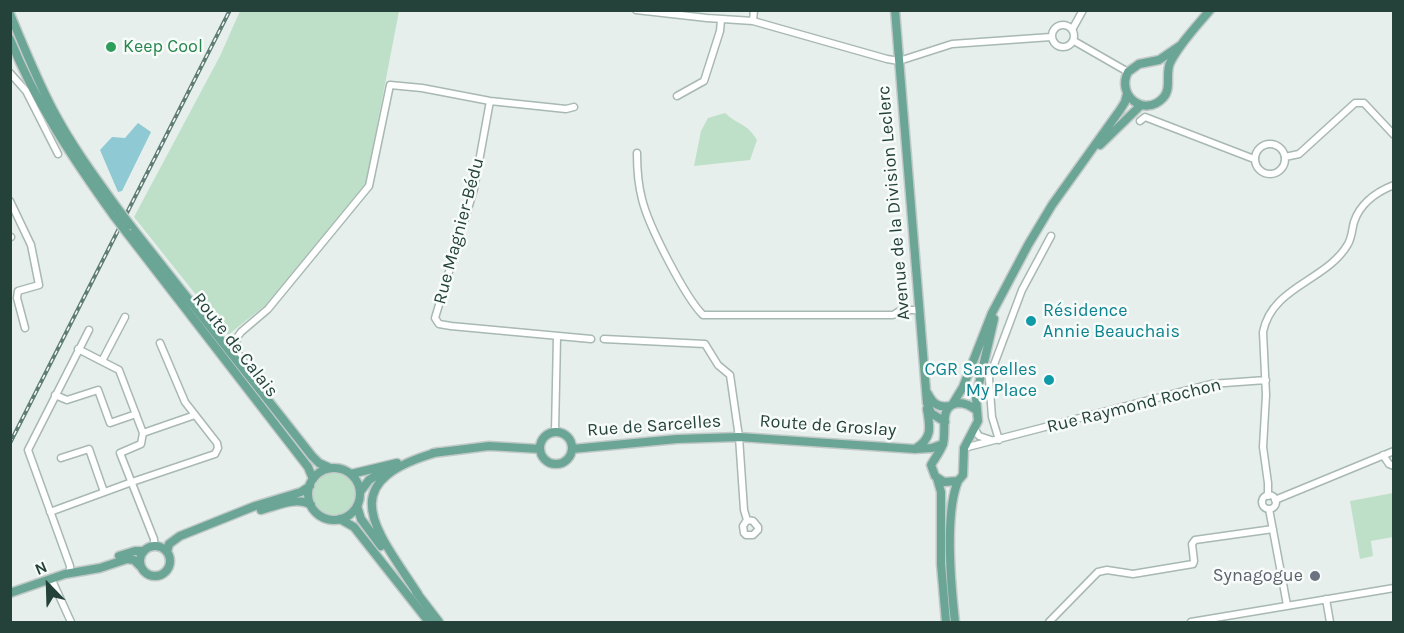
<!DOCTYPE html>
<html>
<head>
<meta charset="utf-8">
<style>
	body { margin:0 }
	#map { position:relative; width:1404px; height:633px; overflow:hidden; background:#e6efeb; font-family:Karla,sans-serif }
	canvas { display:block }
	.frame { position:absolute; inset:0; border:12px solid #24423a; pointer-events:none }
	.north { position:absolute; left:18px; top:555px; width:60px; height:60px; -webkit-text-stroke:4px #f7fbf9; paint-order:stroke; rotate:337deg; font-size:16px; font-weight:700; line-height:24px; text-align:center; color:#24423a }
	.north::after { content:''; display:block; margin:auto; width:21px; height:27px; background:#24423a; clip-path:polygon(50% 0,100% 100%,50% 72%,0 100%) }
</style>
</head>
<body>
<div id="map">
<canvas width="1404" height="633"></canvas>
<div class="frame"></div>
<div class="north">N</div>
</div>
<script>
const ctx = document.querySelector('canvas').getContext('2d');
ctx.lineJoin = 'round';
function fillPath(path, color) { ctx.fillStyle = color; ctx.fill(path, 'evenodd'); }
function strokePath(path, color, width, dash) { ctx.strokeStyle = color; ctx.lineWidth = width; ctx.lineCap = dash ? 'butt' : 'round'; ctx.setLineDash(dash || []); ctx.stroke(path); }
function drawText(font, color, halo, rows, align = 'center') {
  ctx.font = font + ' Karla,sans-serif'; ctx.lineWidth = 5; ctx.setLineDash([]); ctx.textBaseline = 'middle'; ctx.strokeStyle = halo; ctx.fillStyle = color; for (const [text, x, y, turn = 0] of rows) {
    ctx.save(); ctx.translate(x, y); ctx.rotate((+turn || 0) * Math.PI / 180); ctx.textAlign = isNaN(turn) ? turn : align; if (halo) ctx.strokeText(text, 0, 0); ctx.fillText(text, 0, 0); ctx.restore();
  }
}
const green = new Path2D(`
	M 240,11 L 399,11 L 366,183 L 268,303 L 228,335 L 134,217 L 220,56 Z
	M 725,113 C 738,125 747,123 757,140 L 750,160 L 694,166 L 701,131 L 708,118 Z
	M313 494a21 21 0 1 1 42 0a21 21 0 1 1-42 0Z
	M 1393,493 L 1393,537 L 1371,541 L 1373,556 L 1360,559 L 1350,501 Z`);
const water = new Path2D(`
	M 138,123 L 151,132 L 122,191 L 118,192 L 100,150 L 112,137 L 125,138 Z`);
const minor = new Path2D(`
	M 636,10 L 707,18 L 753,21 L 887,59 L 899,61 L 952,44 L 1051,37
	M 753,21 L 754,10
	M1052 36a11 11 0 1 1 22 0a11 11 0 1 1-22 0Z
	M 1073,28 L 1083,10
	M 1074,41 L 1128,72
	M 10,73 L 26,91 L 58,154
	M 677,96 L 704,81 L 720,31 L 721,20
	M 490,101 L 474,189 L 435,318 L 439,324 L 451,326 L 591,339
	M 1140,121 L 1145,117 L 1254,159
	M1255 159a15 15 0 1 1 30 0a15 15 0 1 1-30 0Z
	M 637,153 C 637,168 638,184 642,199 C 648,225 685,297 703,315 L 893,315 L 901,310 L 920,310
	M 1285,157 L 1299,154 L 1355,103 L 1364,103 L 1394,135
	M 10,201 L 31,245 L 39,285 L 18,291 L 17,298 L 25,328
	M 10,237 L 11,237
	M 604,339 L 705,344 L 718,365 L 730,375 L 739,437 L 744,510 L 747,520 L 753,521 L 758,527 L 758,530 L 753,535 L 746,535 L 744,533 L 743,526 L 747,520
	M 78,349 L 119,370 L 143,433
	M 102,361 L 125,317
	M 261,386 L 237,352 L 236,339 L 241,332 L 268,309 L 369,186 L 390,85 L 422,88 L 490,101 L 566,109 L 574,107
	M 55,395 L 67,400 L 98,390 L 110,423 L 136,414
	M 974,428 L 979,436 L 991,440
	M 555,432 L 557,337
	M 143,433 L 141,444 L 120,453 L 154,539 L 154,546
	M 143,433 L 195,415
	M 999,440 L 992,417 L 989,378 L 1022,290 L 1051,236
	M 964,448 L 1211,384 L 1266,380
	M 1383,455 L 1389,464 L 1394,466
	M 61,458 L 89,449 L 104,492
	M1262 502a7 7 0 1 1 14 0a7 7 0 1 1-14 0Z
	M 1268,496 L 1268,483 L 1263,447 L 1266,395 L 1263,332 C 1272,286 1327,281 1348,244 C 1352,237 1352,229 1354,222 C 1360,204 1376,192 1394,185
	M 1275,500 L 1394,451
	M 1269,509 L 1287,605
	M 50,512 L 132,482 L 215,454 L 218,448 L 217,443 L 185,402 L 160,343
	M 70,573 L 70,566 L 28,450 L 89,330
	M 51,578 L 71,622
	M 1326,599 L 1330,622
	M 1049,622 L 1098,572 L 1107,570 L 1133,574 L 1193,564 L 1194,561 L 1192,544 L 1195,540 L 1273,529
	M 1191,622 L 1394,588`);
const major = new Path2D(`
	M 895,10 L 927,403 L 931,413 L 945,422
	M 10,14 C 24,47 37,80 54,112 C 72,146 95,177 118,209
	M 10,39 C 36,104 74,160 114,216
	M 1181,45 L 1159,60 L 1139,64 L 1128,72 C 1116,95 1144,118 1163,98 C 1172,89 1165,74 1170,63 C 1180,43 1196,27 1210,10
	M 1100,145 L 1141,105
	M 130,225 L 312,456 L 319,463 L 330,468
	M 127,233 L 308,467 L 313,479
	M 928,394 C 933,404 939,408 950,406
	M 952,405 L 963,387 L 992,313 L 1028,245 L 1052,205 L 1120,110 L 1125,102 L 1127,94
	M 976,410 C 971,406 966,403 959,403 C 938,404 947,430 943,444 C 940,452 935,458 931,465 L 935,476 L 944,482 L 958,481 L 963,475 L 964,448 L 978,421 L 976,397 L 994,319
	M540 448a16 16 0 1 1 32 0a16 16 0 1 1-32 0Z
	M 572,449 L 677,439 L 739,437 L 915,449 L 932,448 L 943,444
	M 915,449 C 933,438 930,427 927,409
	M 433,453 L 489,446 L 540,449
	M308 494a26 26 0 1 1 52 0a26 26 0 1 1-52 0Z
	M 351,474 L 397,463
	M 937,478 L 941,492 L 941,564 L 946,622
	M 360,492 L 369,480 L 388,468
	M 357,506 L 361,519 L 381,546
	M 261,510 C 277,506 296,496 311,505
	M 340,519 L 354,527 L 429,622
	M140 561a15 15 0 1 1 30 0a15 15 0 1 1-30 0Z
	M 167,552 L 169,544 L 180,536 L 255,506 L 301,492 L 310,486
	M 119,556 L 135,551 L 144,551
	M 416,592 L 439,622
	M 10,593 L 65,574 L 100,568 L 127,559 L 134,560 L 141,567
	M 418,594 C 375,528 332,482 438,452
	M 955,622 C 951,586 944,515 958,481`);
const rail = new Path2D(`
	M 10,443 L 230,10`);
const majorBridge = new Path2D(`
	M 118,209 L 130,225
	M 114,216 L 127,233`);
const markers = [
	[111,47,6,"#2e9e5b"],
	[1031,321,6,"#0f9aa8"],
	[1049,380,6,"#0f9aa8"],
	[1315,576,6,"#6b7280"]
];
const leisureNames = [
	["Keep Cool",123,47]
];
const streetNames = [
	["Avenue de la Division Leclerc",894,203,-95],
	["Rue Magnier-Bédu",459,231,-75],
	["Route de Calais",235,345,52],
	["Rue Raymond Rochon",1134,406,-14],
	["Rue de Sarcelles",654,426,-4],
	["Route de Groslay",828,426,4]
];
const cultureNames = [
	["Résidence",1043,311],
	["Annie Beauchais",1043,332],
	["CGR Sarcelles",1037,370,"right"],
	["My Place",1037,391,"right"]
];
const worshipNames = [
	["Synagogue",1303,576]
];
fillPath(green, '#bfe0c8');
fillPath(water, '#8ec9d4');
strokePath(minor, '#a8b8b2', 9);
strokePath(major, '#c2cac8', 11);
strokePath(minor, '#fff', 6);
strokePath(major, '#6aa596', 8);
strokePath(rail, '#5f7d75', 4);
strokePath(rail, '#f7fbf9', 1.5, [4.5]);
strokePath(majorBridge, '#c2cac8', 11, []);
strokePath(majorBridge, '#6aa596', 8);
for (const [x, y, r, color] of markers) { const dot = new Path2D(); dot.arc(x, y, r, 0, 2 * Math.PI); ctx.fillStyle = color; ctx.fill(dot); strokePath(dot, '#f7fbf9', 2); }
drawText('18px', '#27864d', '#f7fbf9', leisureNames, 'left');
drawText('18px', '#24423a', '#f7fbf9', streetNames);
drawText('18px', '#0d838f', '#f7fbf9', cultureNames, 'left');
drawText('18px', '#5b616d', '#f7fbf9', worshipNames, 'right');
</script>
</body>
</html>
